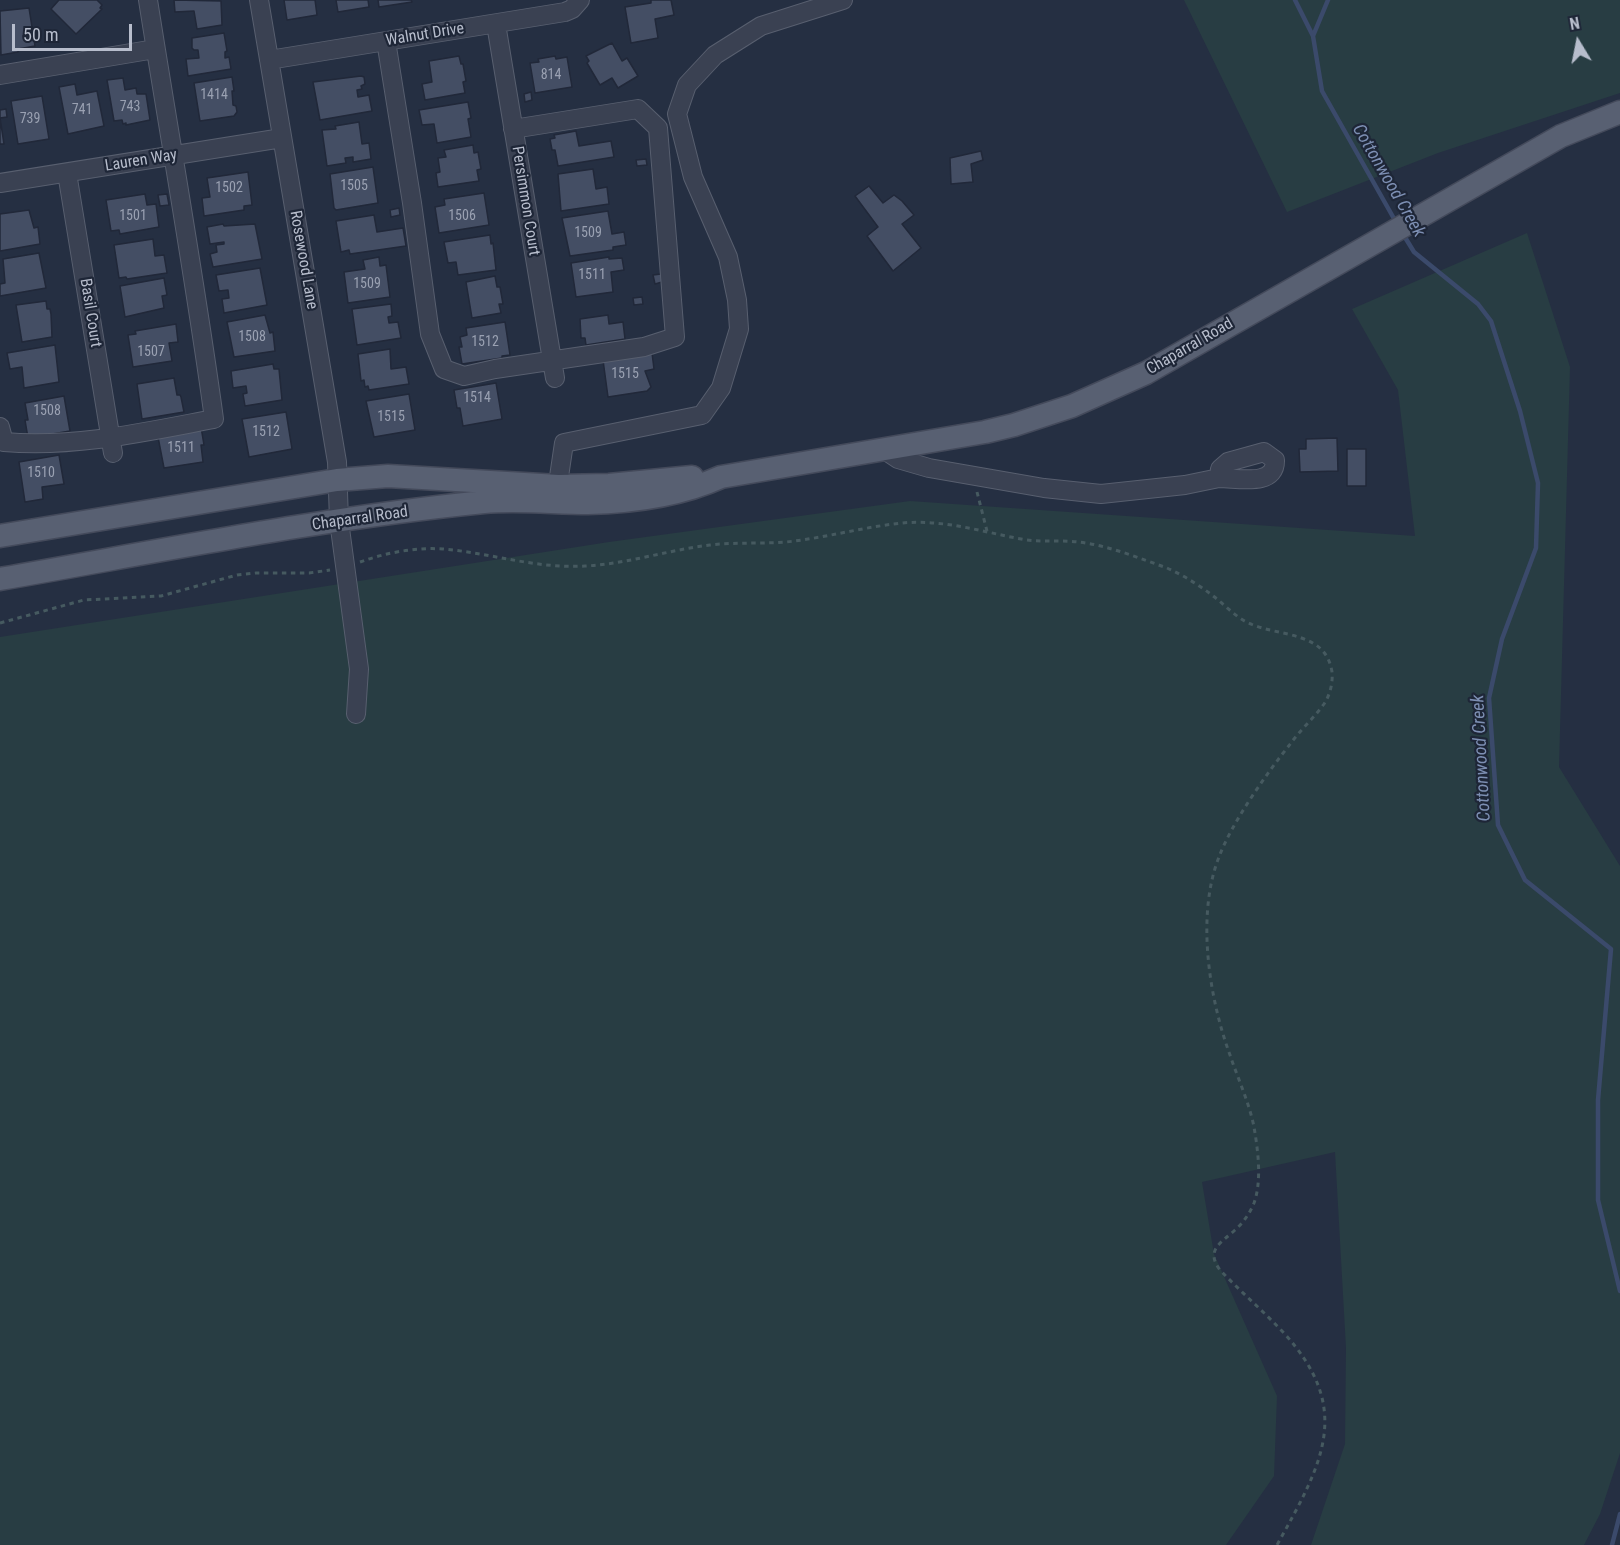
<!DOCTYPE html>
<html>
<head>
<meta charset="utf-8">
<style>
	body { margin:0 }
	#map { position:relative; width:1620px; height:1545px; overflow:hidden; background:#252f42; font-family:"Roboto Condensed",sans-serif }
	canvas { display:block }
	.north { position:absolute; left:1548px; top:12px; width:60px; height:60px; -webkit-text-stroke:4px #1e2637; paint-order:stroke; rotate:350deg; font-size:16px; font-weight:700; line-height:24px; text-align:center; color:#b7bdcc }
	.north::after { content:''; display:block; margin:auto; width:21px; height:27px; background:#b7bdcc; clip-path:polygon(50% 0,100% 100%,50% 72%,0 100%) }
	.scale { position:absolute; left:12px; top:24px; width:120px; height:27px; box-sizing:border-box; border:3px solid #b7bdcc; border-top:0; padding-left:8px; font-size:18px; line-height:21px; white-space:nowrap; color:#b7bdcc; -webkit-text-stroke:4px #1e2637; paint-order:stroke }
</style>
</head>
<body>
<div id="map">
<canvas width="1620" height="1545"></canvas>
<div class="north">N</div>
<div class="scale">50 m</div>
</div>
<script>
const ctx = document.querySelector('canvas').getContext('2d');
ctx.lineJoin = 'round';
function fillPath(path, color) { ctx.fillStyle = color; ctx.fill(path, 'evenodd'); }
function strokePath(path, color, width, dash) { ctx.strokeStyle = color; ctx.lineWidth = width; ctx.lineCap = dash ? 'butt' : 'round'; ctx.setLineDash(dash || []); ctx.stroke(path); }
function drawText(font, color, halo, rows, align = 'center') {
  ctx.font = font + ' "Roboto Condensed",sans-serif'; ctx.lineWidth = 4.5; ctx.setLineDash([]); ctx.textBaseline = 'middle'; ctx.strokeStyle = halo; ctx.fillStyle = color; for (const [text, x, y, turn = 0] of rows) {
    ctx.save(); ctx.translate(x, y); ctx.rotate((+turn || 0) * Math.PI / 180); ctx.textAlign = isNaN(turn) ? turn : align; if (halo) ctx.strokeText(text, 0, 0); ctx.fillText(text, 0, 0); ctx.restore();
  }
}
const green = new Path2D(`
	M 1184,0 L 1620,0 L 1620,93 L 1438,153 L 1287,212 Z
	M 1527,233 L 1570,367 L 1559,767 L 1620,866 L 1620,1453 L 1600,1514 L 1584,1545 L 1311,1545 L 1345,1444 L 1346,1348 L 1335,1152 L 1202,1182 L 1214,1254 L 1277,1396 L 1274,1476 L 1226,1545 L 0,1545 L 0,637 L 609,542 L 910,501 L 1415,536 L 1398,390 L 1352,309 Z`);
const stream = new Path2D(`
	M 1295,0 L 1313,36 L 1322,91 L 1397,224
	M 1313,36 L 1328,0
	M 1403,234 L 1414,252 L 1478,304 L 1491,321 L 1520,411 L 1538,483 L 1536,548 L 1502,639 L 1489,698 L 1498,825 L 1525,880 L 1611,949 L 1598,1100 L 1598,1200 L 1620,1291
	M 1612,1545 L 1620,1514`);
const building = new Path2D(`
	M 59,0 L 97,0 L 102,5 L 100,8 L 102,9 L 76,34 L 51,9 Z
	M 174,0 L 221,1 L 222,25 L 197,29 L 194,11 L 175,12 Z
	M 284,0 L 315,0 L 317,15 L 287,20 Z
	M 336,0 L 368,0 L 369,7 L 338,12 Z
	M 378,0 L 411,0 L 412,2 L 379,7 Z
	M 651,0 L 671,0 L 674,15 L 655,19 L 658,38 L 631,43 L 625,7 L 651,3 Z
	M 29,8 L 35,46 L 18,49 L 18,52 L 1,55 L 0,11 Z
	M 224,33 L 227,51 L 225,52 L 225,58 L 229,57 L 231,69 L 188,76 L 186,59 L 199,58 L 198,50 L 194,50 L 192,48 L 192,38 Z
	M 612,43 L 622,61 L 627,58 L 638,76 L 618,88 L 612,78 L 600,85 L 587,63 L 589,61 L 586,56 Z
	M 459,56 L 461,64 L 463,64 L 466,81 L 463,82 L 465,93 L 425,100 L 422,84 L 432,82 L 429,61 Z
	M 555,56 L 556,59 L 567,57 L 572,87 L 535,93 L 530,63 L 539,62 L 538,59 Z
	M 361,76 L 364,77 L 365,84 L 361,86 L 362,89 L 357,90 L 358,97 L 369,95 L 372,111 L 320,120 L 313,82 Z
	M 232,77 L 234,91 L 232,91 L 233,105 L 236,106 L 237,112 L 234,116 L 200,121 L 194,83 Z
	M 123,78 L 125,90 L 136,88 L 137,94 L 146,94 L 150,120 L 126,125 L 126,123 L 123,124 L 122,120 L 114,121 L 107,80 Z
	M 75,84 L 77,95 L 97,91 L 104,126 L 68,134 L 59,87 Z
	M 531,92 L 532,100 L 525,102 L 524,94 Z
	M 42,96 L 49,139 L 18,144 L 11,101 Z
	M 468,102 L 471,118 L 468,119 L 471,137 L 437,143 L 434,124 L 422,125 L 419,110 Z
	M 6,109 L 7,117 L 0,118 L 4,144 L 0,144 L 0,110 Z
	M 359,122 L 362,144 L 369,143 L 371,159 L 353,162 L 353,157 L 345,158 L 346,163 L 327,166 L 322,130 L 336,129 L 335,126 Z
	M 576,131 L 579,146 L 611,141 L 614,157 L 558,166 L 555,150 L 552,150 L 550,139 L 555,138 L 554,135 Z
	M 473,145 L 474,153 L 478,152 L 481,169 L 477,170 L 479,181 L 438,187 L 436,173 L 440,172 L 438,158 L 446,157 L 444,150 Z
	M 981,151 L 983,160 L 971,164 L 973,182 L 951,184 L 950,158 Z
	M 646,159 L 647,165 L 637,166 L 636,160 Z
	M 373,167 L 378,203 L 336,210 L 334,208 L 330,174 Z
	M 593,169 L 596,189 L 607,187 L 609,204 L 561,211 L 558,174 Z
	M 248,172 L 252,205 L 244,206 L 244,210 L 204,216 L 202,198 L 210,197 L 207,178 Z
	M 869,186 L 883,203 L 894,195 L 902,201 L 914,215 L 902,224 L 921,248 L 893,271 L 867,236 L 878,227 L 855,196 Z
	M 484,193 L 489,225 L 439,233 L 435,207 L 445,205 L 444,199 Z
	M 145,194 L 147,205 L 156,204 L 159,227 L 120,234 L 119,230 L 111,231 L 106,200 Z
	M 167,194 L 169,205 L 160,206 L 158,195 Z
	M 399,208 L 400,215 L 391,217 L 390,210 Z
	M 29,210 L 34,228 L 38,227 L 40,244 L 0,251 L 0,214 Z
	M 608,211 L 612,234 L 624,232 L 626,245 L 613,247 L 613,250 L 570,256 L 562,218 Z
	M 374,215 L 377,232 L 403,228 L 406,246 L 350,254 L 349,250 L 341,252 L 336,221 Z
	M 223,224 L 224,226 L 255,224 L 262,259 L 213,267 L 210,254 L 217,252 L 216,245 L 224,244 L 224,242 L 210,244 L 207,227 Z
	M 490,235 L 491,244 L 493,243 L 496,270 L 458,275 L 456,262 L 448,263 L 444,242 Z
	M 153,239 L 155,256 L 164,255 L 167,273 L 127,279 L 126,277 L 119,278 L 114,245 Z
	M 39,253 L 46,288 L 0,296 L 0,284 L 5,283 L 3,259 Z
	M 379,257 L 380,266 L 386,265 L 390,297 L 348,303 L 344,272 L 365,269 L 363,260 Z
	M 609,257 L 609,259 L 622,258 L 624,270 L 611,272 L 613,292 L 576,297 L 571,263 Z
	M 260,268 L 267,305 L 224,313 L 222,299 L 229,298 L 228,290 L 219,291 L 216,275 Z
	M 661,274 L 662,282 L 655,284 L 653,275 Z
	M 495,276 L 497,287 L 500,287 L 503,304 L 499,304 L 501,313 L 472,318 L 466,282 Z
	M 164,278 L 167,295 L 162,296 L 164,308 L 125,317 L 120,286 Z
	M 642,297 L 643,304 L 634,305 L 633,298 Z
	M 46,301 L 47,309 L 50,309 L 51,314 L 52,337 L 22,342 L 16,305 Z
	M 391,304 L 392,316 L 388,317 L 389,323 L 398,322 L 401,338 L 357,345 L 352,309 Z
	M 265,315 L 270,333 L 273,332 L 275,351 L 234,357 L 227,322 Z
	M 608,315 L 609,324 L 623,322 L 625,339 L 586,345 L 585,338 L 581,338 L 580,319 Z
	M 505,322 L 510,355 L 502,356 L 502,358 L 462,364 L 459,347 L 462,347 L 460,337 L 467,335 L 466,328 Z
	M 176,324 L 178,342 L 169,343 L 172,361 L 133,367 L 128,335 L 136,334 L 135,331 Z
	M 55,345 L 59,382 L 24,388 L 22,367 L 10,369 L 7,353 Z
	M 390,349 L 391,369 L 406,367 L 409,384 L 369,390 L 368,386 L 365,387 L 364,380 L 361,381 L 358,354 Z
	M 652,353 L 654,369 L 645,371 L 651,387 L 647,391 L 608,397 L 603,360 Z
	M 273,364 L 274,369 L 279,369 L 282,400 L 245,406 L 243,394 L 247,393 L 246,386 L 233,388 L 231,371 Z
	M 174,378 L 177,395 L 180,395 L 181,397 L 184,412 L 142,419 L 137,384 Z
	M 496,383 L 502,419 L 463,426 L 460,408 L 457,408 L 454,390 Z
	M 409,394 L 415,430 L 374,437 L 366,401 Z
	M 64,396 L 70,431 L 28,438 L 25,420 L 28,420 L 25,403 Z
	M 286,412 L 292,449 L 249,457 L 242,419 Z
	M 201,427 L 204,445 L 201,445 L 203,462 L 164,468 L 158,437 Z
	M 1337,438 L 1338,471 L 1300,472 L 1299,449 L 1306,449 L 1306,439 Z
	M 1347,449 L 1366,449 L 1366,486 L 1347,486 Z
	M 59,455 L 64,484 L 42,487 L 43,499 L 25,502 L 19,462 Z`);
const path = new Path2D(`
	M 977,492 L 987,531
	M 360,562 C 385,553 415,547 443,549 C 491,553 536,569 585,566 C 627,564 668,550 710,545 C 735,542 760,544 786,542 C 825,538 863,527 902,523 C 946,519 985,533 1027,540 C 1044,542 1061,540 1078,542 C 1107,545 1139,558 1167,568 C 1185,576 1202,587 1217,599 C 1228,608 1238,619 1251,624 C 1280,637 1326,631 1332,672 C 1333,683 1330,695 1324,704 C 1314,718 1301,729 1291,743 C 1267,773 1232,822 1219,857 C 1196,915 1209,998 1230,1055 C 1238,1079 1249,1102 1254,1127 C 1258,1150 1262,1181 1254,1203 C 1250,1213 1243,1223 1235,1230 C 1221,1243 1205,1250 1220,1270 C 1240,1291 1262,1310 1282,1331 C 1355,1409 1322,1464 1277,1545
	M 0,623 L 84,600 L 161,596 L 237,575 L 256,573 L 309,573 L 330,570`);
const minor = new Path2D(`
	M 259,0 L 337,462 L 339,521 L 359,669 L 356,714
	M 496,24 L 555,378
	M 386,41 L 412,203 L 430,334 L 444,369 L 464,376 L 495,369 L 644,347 L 675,337 L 658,128 L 638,109 L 513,129
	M 269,60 L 565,12 L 572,9 L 580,0
	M 0,75 L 155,49
	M 67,173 L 113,453
	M 0,183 L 282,138
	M 0,427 L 4,442 C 75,448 145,432 214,419 C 195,279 170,140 148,0
	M 883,449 L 898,459 L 929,468 L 1044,488 L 1101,494 L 1185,485 L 1219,478 L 1220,469 L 1228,462 L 1264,452 L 1275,460 C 1276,487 1239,478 1219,478
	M 556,497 L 564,443 L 702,415 L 721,388 L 739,329 L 737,300 L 728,257 L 693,177 L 677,114 L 687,85 L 715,55 L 761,26 L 843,0`);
const major = new Path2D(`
	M 0,536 L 337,480 L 388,476 L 558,486 L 609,485 L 692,477
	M 0,579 C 161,551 322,518 484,502 C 519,499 554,503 588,503 C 634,502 679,496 721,477 L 985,432 L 1014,425 L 1072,406 L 1146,373 L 1561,136 L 1620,112`);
const numberNames = [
	["814",551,75],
	["1414",214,95],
	["743",130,107],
	["741",82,110],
	["739",30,119],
	["1505",354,186],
	["1502",229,188],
	["1501",133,216],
	["1506",462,216],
	["1509",588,233],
	["1511",592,275],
	["1509",367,284],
	["1508",252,337],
	["1512",485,342],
	["1507",151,352],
	["1515",625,374],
	["1514",477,398],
	["1508",47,411],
	["1515",391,417],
	["1512",266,432],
	["1511",181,448],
	["1510",41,473]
];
const streetNames = [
	["Walnut Drive",425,35,-9],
	["Lauren Way",141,161,-9],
	["Persimmon Court",525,201,81],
	["Rosewood Lane",303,260,80],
	["Basil Court",90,313,81],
	["Chaparral Road",1190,347,-30],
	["Chaparral Road",360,519,-8]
];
const waterNames = [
	["Cottonwood Creek",1388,181,60],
	["Cottonwood Creek",1482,758,-93]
];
fillPath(green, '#283d43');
strokePath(stream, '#3b4a6b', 4.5);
fillPath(building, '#444e64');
strokePath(building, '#212839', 1.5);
strokePath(minor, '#585f6f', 20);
strokePath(major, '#444a5b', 25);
strokePath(path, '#465a60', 3, [4.5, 4.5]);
strokePath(minor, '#3a4152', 18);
strokePath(major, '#586072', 22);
drawText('14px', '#9aa1b2', null, numberNames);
drawText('16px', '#b7bdcc', '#1e2637', streetNames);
drawText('italic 18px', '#7d8fb3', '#1e2637', waterNames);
</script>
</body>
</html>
